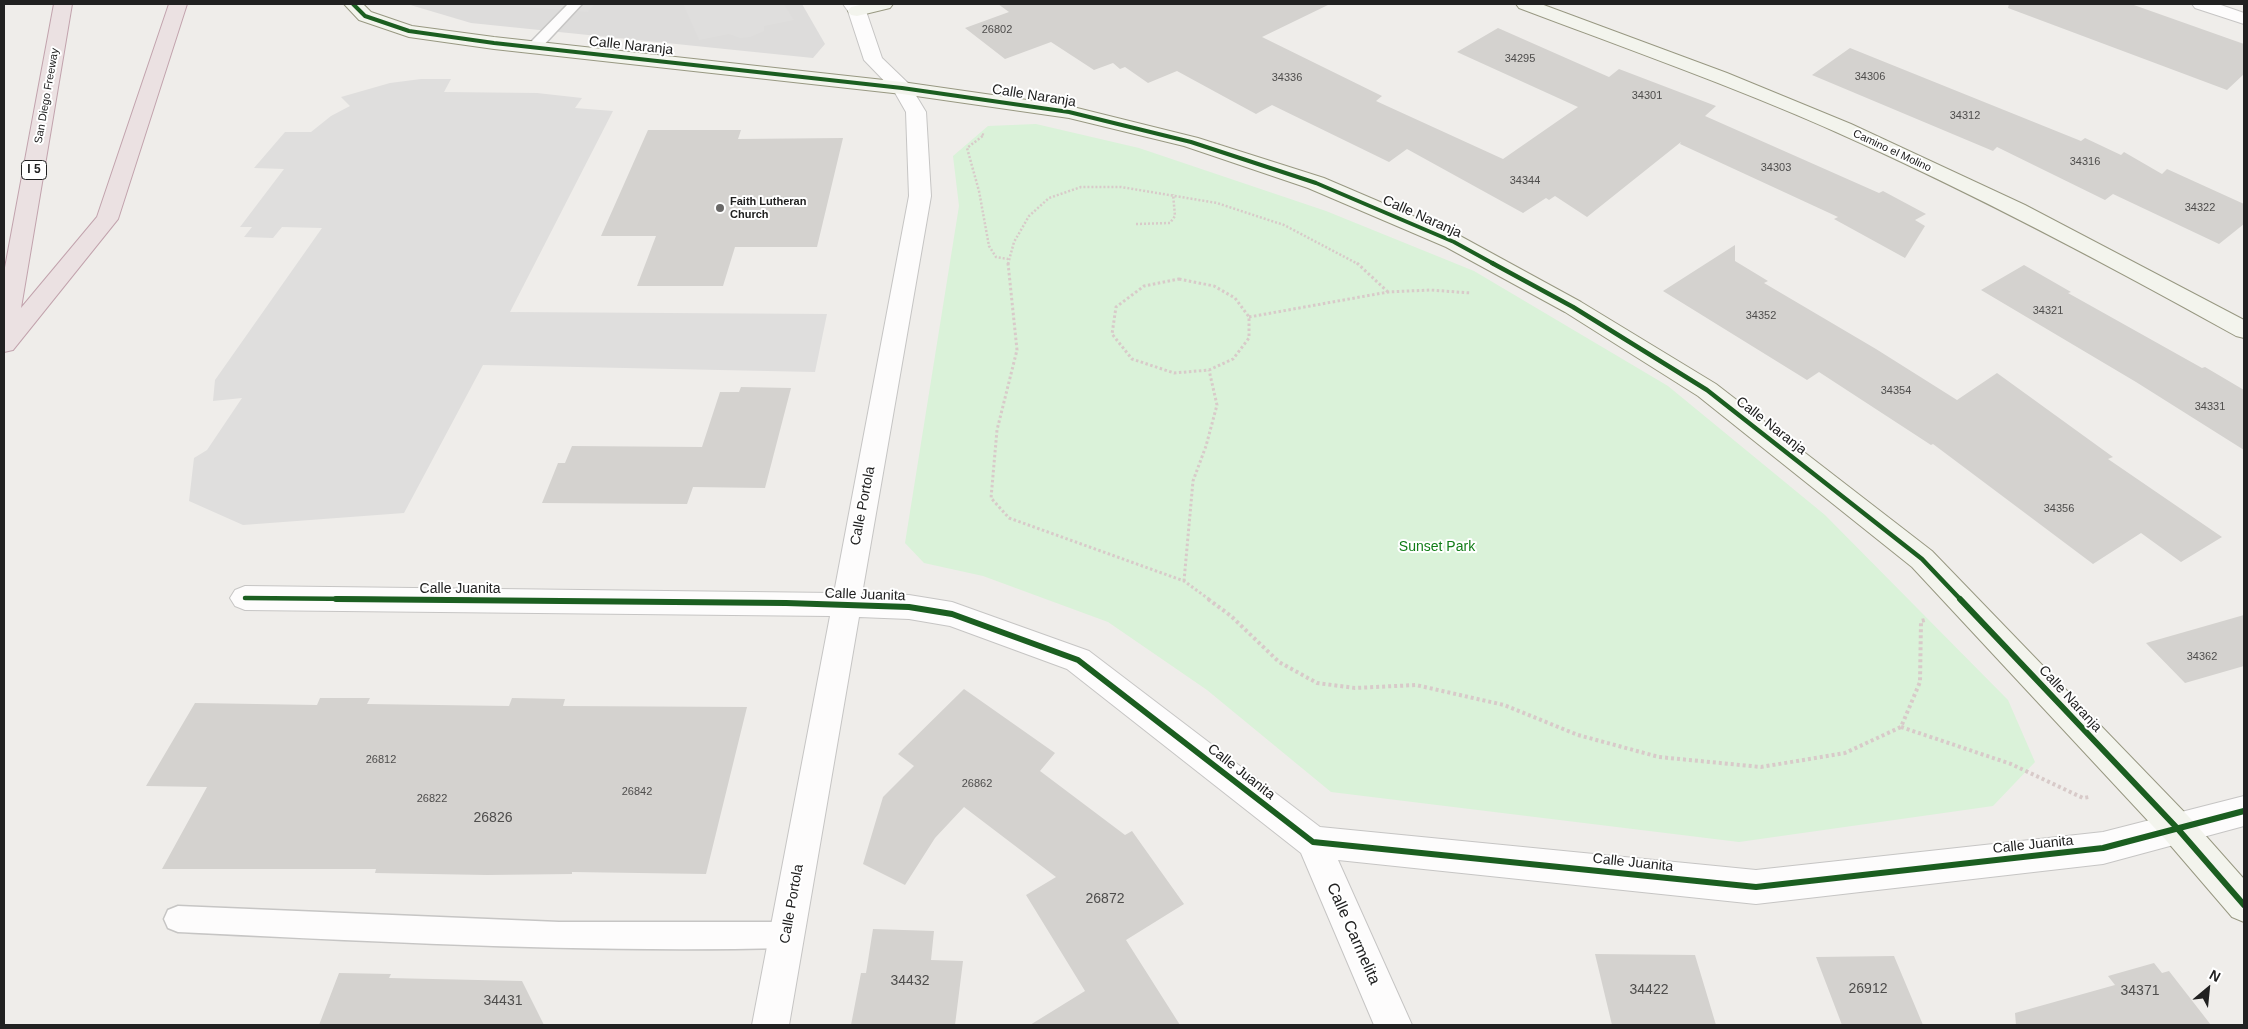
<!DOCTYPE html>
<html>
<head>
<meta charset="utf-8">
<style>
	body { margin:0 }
	#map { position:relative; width:2248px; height:1029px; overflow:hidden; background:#efedea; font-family:Arial,sans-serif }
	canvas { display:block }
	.frame { position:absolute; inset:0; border:5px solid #212121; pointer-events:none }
	.north { position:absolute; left:2183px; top:964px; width:50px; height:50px; -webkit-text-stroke:4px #fff; paint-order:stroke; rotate:28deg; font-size:14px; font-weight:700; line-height:20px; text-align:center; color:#212121 }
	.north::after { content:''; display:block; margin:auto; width:18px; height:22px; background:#212121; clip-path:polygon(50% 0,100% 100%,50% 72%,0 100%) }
</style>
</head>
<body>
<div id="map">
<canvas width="2248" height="1029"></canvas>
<div class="frame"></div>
<div class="north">N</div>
</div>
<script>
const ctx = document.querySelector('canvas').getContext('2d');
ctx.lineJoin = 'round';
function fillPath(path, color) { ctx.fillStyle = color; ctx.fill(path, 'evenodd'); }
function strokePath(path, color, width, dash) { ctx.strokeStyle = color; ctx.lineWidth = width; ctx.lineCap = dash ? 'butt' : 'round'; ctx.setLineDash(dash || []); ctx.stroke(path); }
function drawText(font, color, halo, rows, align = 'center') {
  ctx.font = font + ' Arial,sans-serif'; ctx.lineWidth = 4; ctx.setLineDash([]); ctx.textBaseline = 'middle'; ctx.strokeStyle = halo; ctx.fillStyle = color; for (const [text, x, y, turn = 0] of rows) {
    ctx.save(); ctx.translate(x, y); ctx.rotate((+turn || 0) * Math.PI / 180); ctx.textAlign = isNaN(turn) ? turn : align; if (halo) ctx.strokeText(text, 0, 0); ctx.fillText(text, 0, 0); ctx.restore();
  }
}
const religious = new Path2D(`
	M 407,4 L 802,4 L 825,44 L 813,58 L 471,23 Z`);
const park = new Path2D(`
	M 1036,124 L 1139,148 L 1326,211 L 1474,271 L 1668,386 L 1825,515 L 2008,700 L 2035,762 L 1993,806 L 1739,842 L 1331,792 L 1207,690 L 1108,622 L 983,576 L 924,563 L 905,543 L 959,206 L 953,156 L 988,126 Z`);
const parking = new Path2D(`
	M 486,4 L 595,4 L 588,12 Z
	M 683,4 L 784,4 L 794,20 L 764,26 L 764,31 L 750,37 L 740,38 L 729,34 L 699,40 Z
	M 421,79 L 451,79 L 444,92 L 537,93 L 582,98 L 575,108 L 613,111 L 510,312 L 827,314 L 815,372 L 483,365 L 404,513 L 243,525 L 189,501 L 194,458 L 207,450 L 242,398 L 213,401 L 215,380 L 322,228 L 282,227 L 273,238 L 244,237 L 252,227 L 240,227 L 284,169 L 254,168 L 285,132 L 311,132 L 331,116 L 350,106 L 341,97 L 390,83 Z`);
const building = new Path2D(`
	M 998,4 L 1330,4 L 1262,37 L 1382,96 L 1376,101 L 1503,159 L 1578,107 L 1457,52 L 1498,28 L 1609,77 L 1619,69 L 1716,106 L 1705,116 L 1879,193 L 1883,191 L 1926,214 L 1915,220 L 1925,226 L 1905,258 L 1834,219 L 1838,217 L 1680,144 L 1681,142 L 1587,217 L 1555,196 L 1549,200 L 1546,198 L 1523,213 L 1407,149 L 1389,162 L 1272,105 L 1256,114 L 1177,71 L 1148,83 L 1125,67 L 1120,69 L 1113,63 L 1094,70 L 1051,42 L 1005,59 L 965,28 L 1009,12 Z
	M 2009,4 L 2131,4 L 2244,44 L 2244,74 L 2227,90 L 2008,8 Z
	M 1850,48 L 2081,141 L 2085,138 L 2121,155 L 2124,152 L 2162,174 L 2167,169 L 2244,204 L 2244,224 L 2219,244 L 2113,194 L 2105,200 L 1997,147 L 1993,151 L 1812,75 Z
	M 648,130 L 741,130 L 738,139 L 843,138 L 817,247 L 735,247 L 723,286 L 637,286 L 656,236 L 601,236 Z
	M 1735,245 L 1735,261 L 1768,281 L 1764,283 L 1876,349 L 1957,400 L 1997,373 L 2113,457 L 2108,459 L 2222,537 L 2181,562 L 2141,533 L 2093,564 L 1933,444 L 1931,445 L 1819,372 L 1807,380 L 1663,291 Z
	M 2024,265 L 2071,292 L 2068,293 L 2202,368 L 2205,367 L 2244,390 L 2244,450 L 2136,382 L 1981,290 Z
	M 741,387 L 791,388 L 765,488 L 693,487 L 687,504 L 542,503 L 558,463 L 565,463 L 572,446 L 702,447 L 720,392 L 739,392 Z
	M 2244,615 L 2244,666 L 2185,683 L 2146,643 Z
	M 964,689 L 1055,753 L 1040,771 L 1125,835 L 1132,831 L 1184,904 L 1126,940 L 1180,1025 L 1030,1025 L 1085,991 L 1026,895 L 1056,877 L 964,807 L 935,838 L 905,885 L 863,864 L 883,797 L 914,766 L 898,754 Z
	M 320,698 L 370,698 L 367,704 L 509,706 L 512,698 L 565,699 L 563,706 L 747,707 L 706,874 L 572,872 L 572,874 L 487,875 L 375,873 L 376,869 L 162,869 L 207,787 L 146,786 L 195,703 L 317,705 Z
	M 873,929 L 934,931 L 931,960 L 963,961 L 955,1025 L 851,1025 L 861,973 L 866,973 Z
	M 1595,954 L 1695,955 L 1716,1025 L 1612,1025 Z
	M 1894,956 L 1923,1025 L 1842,1025 L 1816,957 Z
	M 2154,963 L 2162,973 L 2169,971 L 2211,1025 L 2016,1025 L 2015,1013 L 2115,985 L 2108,976 Z
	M 339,973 L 391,974 L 389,978 L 522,981 L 544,1025 L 319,1025 Z`);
const pathFar2 = new Path2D(`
	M 982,134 L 984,135 L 967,148 L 979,191 L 989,246 L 996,257 L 1008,259
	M 1136,224 L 1170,223 L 1175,216 L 1173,194
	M 1008,264 L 1014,242 L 1029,216 L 1049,198 L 1081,187 L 1121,187 L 1217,203 L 1284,225 L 1358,264`);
const pathFar1 = new Path2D(`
	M 1008,263 L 1017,350 L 997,430 L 991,498 L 1009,518 L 1184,581 L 1210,600
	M 1357,263 L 1388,292
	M 1179,279 L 1214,286 L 1235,298 L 1249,317 L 1249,338 L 1233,359 L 1209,370 L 1174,373 L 1132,359 L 1112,334 L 1116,307 L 1144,286 Z
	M 1249,317 L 1388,292 L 1430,290 L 1471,293
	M 1184,581 L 1193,481 L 1206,446 L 1217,405 L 1209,370`);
const path = new Path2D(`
	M 1208,599 L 1231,616 L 1279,662 L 1317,683 L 1355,688 L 1416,685 L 1504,705 L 1578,735 L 1659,757 L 1761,767 L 1845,753 L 1901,727 L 1920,682 L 1921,621 L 1925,620
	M 1901,727 L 2011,764 L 2083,798 L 2089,797`);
const lane = new Path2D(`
	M 568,4 L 582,4 L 539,50 L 529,50 L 527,47 L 529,44 Z
	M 178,906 L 559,922 L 787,922 L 797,925 L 801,935 L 797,945 L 787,948 C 584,953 381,942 178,932 L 168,928 L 164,919 L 168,910 Z`);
const street = new Path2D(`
	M 843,4 L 861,4 L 866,11 L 882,58 L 909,84 L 926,112 L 931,196 L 862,594 L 909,595 L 952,602 L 1089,651 L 1320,827 L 1756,870 L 2103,832 L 2244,796 L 2244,826 L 2103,864 L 1756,904 L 1338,860 L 1412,1025 L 1374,1025 L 1301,853 L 1067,669 L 950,626 L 909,619 L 859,617 L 789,1025 L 752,1025 L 830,616 L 245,610 L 235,606 L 230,598 L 235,590 L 245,586 L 834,593 L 909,196 L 906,112 L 894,91 L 864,60 L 848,11 Z
	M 2192,4 L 2218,4 L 2244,13 L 2244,24 L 2195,8 Z`);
const secondary = new Path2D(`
	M 344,4 L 363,4 L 371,12 L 412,26 L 494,37 L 902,82 L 1069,106 L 1198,138 L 1324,178 L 1462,237 L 1581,302 L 1716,384 L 1932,551 L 2189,817 L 2244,879 L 2244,922 L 2232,917 L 2165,839 L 1912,567 L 1698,396 L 1565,312 L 1446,247 L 1308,188 L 1184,146 L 1069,118 L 902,94 L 494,49 L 409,37 L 359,20 Z
	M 864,4 L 893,4 L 890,8 L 857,16 L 851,15 L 848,11 L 851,7 Z
	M 1516,4 L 1541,4 L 1727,73 L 1851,124 L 2025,205 L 2244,320 L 2244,338 L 2236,336 C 2105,263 1973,193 1836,132 C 1732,86 1625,48 1519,8 Z`);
const highway = new Path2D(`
	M 54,4 L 72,4 L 21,308 L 97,217 L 169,4 L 187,4 L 118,219 L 13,350 L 4,352 L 4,273 Z`);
const cyclewayFar2 = new Path2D(`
	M 353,4 L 365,16 L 409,31 L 494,43 L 902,88 L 1069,112 L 1191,142 L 1316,183 L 1454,242 L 1494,264`);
const cyclewayFar1 = new Path2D(`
	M 1492,263 L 1573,307 L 1707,390 L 1922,559 L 1961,600
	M 245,598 L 471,600`);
const cycleway = new Path2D(`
	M 336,599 L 786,603 L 909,607 L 952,614 L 1078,660 L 1313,842 L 1756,887 L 2103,848 L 2244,811
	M 1960,599 L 2177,828 L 2244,905`);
const markers = [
	[720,208,5,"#696867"]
];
const numberNames = [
	["26802",997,30],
	["34295",1520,59],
	["34306",1870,77],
	["34336",1287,78],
	["34301",1647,96],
	["34312",1965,116],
	["34316",2085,162],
	["34303",1776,168],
	["34344",1525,181],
	["34322",2200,208],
	["34321",2048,311],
	["34352",1761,316],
	["34354",1896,391],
	["34331",2210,407],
	["34356",2059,509],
	["34362",2202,657],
	["26812",381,760],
	["26862",977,784],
	["26842",637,792],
	["26822",432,799]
];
const farStreetnames = [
	["San Diego Freeway",47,96,-80],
	["Camino el Molino",1892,151,25]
];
const farPoinames = [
	["Faith Lutheran",730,202],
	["Church",730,215]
];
const shields = [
	[34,170,25]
];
const shieldNames = [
	["I 5",34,170]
];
const streetNames = [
	["Calle Naranja",631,46,6],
	["Calle Naranja",1034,96,9],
	["Calle Naranja",1422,217,24],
	["Calle Naranja",1771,426,38],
	["Calle Portola",863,506,-79],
	["Calle Juanita",460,589],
	["Calle Juanita",865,595,2],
	["Calle Naranja",2070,699,47],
	["Calle Juanita",1241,772,38],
	["Calle Juanita",2033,845,-6],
	["Calle Juanita",1633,863,6],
	["Calle Portola",792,904,-80]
];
const parkNames = [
	["Sunset Park",1437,547]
];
const nearNumbernames = [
	["26826",493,818],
	["26872",1105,899],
	["34432",910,981],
	["26912",1868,989],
	["34422",1649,990],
	["34371",2140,991],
	["34431",503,1001]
];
const nearStreetnames = [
	["Calle Carmelita",1353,934,66]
];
fillPath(religious, '#dddcdb');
fillPath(park, '#daf2d9');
fillPath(parking, '#dfdedd');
fillPath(building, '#d4d2cf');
strokePath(lane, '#c6c5c4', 3);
strokePath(street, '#c6c5c4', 2);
strokePath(secondary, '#989882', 2);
strokePath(highway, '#c2a3ad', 2);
strokePath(pathFar2, '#d8cac9', 2.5, [2, 2]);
strokePath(pathFar1, '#d8cac9', 3, [2.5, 2.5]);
strokePath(path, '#d8cac9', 4, [3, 3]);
fillPath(lane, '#fdfcfc');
fillPath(street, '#fdfcfc');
fillPath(secondary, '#f3f4ed');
fillPath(highway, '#ebe1e2');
strokePath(cyclewayFar2, '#1b5e20', 4);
strokePath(cyclewayFar1, '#1b5e20', 4.5);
strokePath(cycleway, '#1b5e20', 6);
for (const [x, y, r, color] of markers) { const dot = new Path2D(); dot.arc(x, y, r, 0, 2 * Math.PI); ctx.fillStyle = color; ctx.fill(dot); strokePath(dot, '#fff', 2); }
drawText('11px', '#4e4d4c', null, numberNames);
drawText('11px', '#212121', '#fff', farStreetnames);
drawText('bold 11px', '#212121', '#fff', farPoinames, 'left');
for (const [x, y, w] of shields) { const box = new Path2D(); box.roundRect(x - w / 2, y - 9.5, w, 19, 4); ctx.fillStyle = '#fff'; ctx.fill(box); strokePath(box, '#212121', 1); }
drawText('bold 12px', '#212121', null, shieldNames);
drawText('14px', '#212121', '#fff', streetNames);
drawText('14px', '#117d17', '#fff', parkNames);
drawText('14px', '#4e4d4c', null, nearNumbernames);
drawText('16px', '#212121', '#fff', nearStreetnames);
</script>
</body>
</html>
